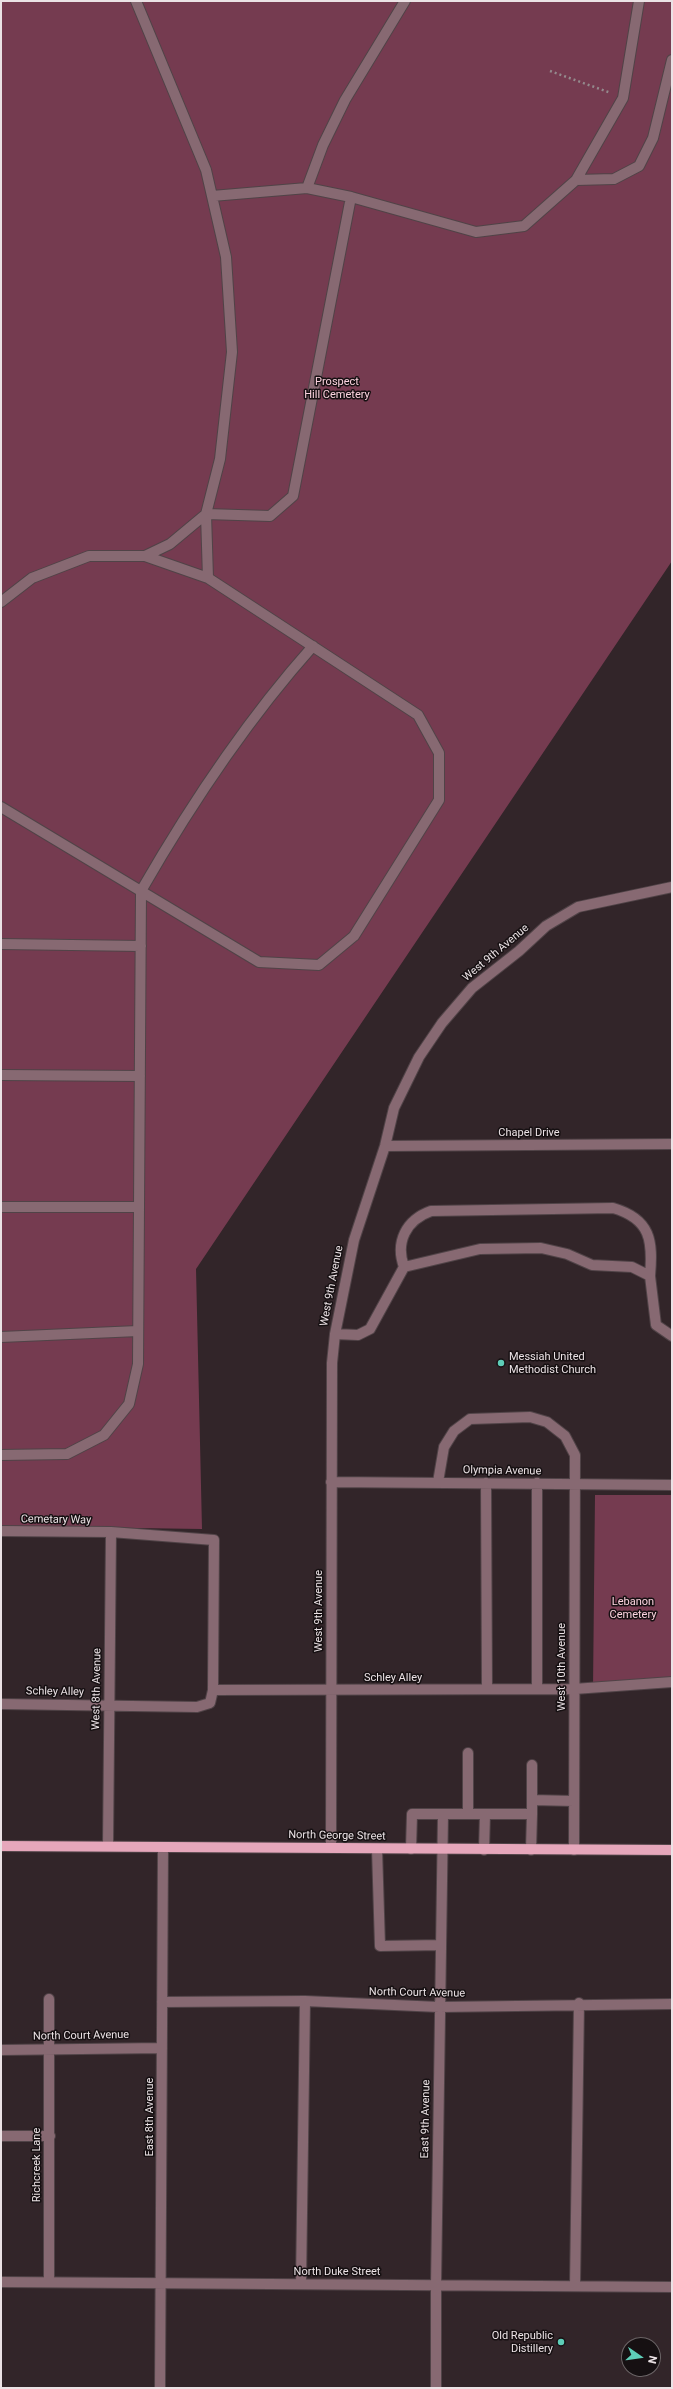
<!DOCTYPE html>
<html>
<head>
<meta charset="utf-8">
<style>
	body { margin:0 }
	#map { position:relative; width:673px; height:2389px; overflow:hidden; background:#322529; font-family:Roboto,sans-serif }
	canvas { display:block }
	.frame { position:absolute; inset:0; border:2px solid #ebe2e5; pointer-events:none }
	.north { position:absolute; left:621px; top:2337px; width:40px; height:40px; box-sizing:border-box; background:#161012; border:1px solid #6b6466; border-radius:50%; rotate:103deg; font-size:11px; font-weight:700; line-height:16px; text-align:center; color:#ebe2e5 }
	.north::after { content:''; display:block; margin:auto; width:14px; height:18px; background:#5eceb8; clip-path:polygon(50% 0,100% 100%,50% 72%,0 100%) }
</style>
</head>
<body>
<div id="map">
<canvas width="673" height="2389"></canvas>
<div class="frame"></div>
<div class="north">N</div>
</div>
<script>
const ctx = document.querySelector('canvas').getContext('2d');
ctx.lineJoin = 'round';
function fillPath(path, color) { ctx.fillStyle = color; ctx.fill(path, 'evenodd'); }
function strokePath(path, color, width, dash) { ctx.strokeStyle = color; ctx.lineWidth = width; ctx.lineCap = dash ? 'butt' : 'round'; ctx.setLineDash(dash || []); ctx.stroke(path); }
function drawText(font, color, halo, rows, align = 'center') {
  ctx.font = font + ' Roboto,sans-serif'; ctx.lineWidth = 3; ctx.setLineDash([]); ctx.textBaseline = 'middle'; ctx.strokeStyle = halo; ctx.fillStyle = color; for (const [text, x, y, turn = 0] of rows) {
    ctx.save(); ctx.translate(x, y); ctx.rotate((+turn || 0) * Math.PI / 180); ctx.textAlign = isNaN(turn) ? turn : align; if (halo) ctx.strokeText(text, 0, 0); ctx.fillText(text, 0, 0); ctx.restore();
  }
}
const green = new Path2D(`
	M 1,1 L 672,1 L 672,561 L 196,1269 L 202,1529 L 1,1526 Z
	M 595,1495 L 672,1495 L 672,1685 L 593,1688 Z`);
const path = new Path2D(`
	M 550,71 L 611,93`);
const minor = new Path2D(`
	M 136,1 L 206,170 L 226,257 L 232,352 L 220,459 L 206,514 L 170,544 L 145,556
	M 576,180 L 614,179 L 639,166 L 653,138 L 672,60
	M 307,188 L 323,145 L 345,100 L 405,1
	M 351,197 L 476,232 L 524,226 L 576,180 L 623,98 L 639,1
	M 208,578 L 206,514 L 270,516 L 293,496 L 351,197 L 307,188 L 212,196
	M 1,602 L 32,578 L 89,556 L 145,556 L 208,578 L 418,715 L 439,753 L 439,800 L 354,936 L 319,965 L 259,962 L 1,807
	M 1,944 L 141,946
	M 1,1075 L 140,1076
	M 385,1146 L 672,1144
	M 1,1207 L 139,1207
	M 404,1267 C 395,1242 406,1220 431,1211 L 613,1208 C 651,1219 653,1241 650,1276
	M 335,1334 L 358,1335 L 370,1329 L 404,1267 L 480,1249 L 541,1248 L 567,1254 L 592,1265 L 632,1267 L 650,1276 L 656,1325 L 672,1336
	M 1,1337 L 138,1331
	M 1,1455 L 67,1454 L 104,1435 L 129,1404 L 138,1364 L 141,891 C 191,804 246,721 313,646
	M 331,1482 L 672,1485
	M 438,1482 L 444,1447 L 454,1431 L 470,1419 L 530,1417 L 547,1422 L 565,1436 L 575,1455 L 574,1850
	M 486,1483 L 487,1689
	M 1,1531 L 111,1532 L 214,1540 L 213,1690 L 210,1703 L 197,1707 L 1,1704
	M 537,1689 L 537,1483
	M 213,1690 L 574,1689 L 672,1682
	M 468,1753 L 468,1814 L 532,1814 L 532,1800
	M 532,1765 L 532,1800 L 574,1801
	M 108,1846 L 111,1532
	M 331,1848 L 332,1363 L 335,1334 L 354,1240 L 385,1146 L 394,1108 L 419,1057 L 442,1023 L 472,988 L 519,951 L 546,926 L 578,907 L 672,887
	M 377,1849 L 380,1946 L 441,1945
	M 411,1849 L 412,1814 L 468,1814
	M 484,1850 L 485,1814
	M 531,1850 L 532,1814
	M 49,1999 L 49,2282
	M 162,2002 L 305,2001 L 439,2007 L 672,2004
	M 1,2050 L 162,2048
	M 1,2136 L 50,2136
	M 1,2282 L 672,2287
	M 301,2284 L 305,2001
	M 575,2286 L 579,2003
	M 160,2388 L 163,1847
	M 436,2388 L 436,2285 L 443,1814`);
const major = new Path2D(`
	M 1,1846 L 672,1850`);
const markers = [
	[501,1363,4,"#5eceb8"],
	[561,2342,4,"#5eceb8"]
];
const parkNames = [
	["Prospect",337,382],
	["Hill Cemetery",337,395],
	["Lebanon",633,1602],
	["Cemetery",633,1615]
];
const streetNames = [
	["West 9th Avenue",496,953,-40],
	["Chapel Drive",529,1133],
	["West 9th Avenue",332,1286,-79],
	["Olympia Avenue",502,1471,1],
	["Cemetary Way",56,1520,1],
	["West 9th Avenue",319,1611,-90],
	["West 10th Avenue",562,1667,-90],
	["Schley Alley",393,1678],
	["West 8th Avenue",97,1689,-89],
	["Schley Alley",55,1692,1],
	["North George Street",337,1836,1],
	["North Court Avenue",417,1993,1],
	["North Court Avenue",81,2036,-1],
	["East 8th Avenue",150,2117,-90],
	["East 9th Avenue",426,2119,-89],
	["Richcreek Lane",37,2165,-90],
	["North Duke Street",337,2272]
];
const poiNames = [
	["Messiah United",509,1357],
	["Methodist Church",509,1370],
	["Old Republic",553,2336,"right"],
	["Distillery",553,2349,"right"]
];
fillPath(green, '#753b50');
strokePath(minor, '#504347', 12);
strokePath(major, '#504347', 12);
strokePath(path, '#948a8d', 2.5, [2, 3]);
strokePath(minor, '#876972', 10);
strokePath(major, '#e6a7bb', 10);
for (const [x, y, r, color] of markers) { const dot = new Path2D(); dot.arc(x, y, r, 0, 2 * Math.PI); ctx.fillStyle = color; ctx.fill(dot); strokePath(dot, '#161012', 1.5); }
drawText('11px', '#fcd3df', '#161012', parkNames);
drawText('11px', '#ebe2e5', '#161012', streetNames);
drawText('11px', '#ebe2e5', '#161012', poiNames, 'left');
</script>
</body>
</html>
